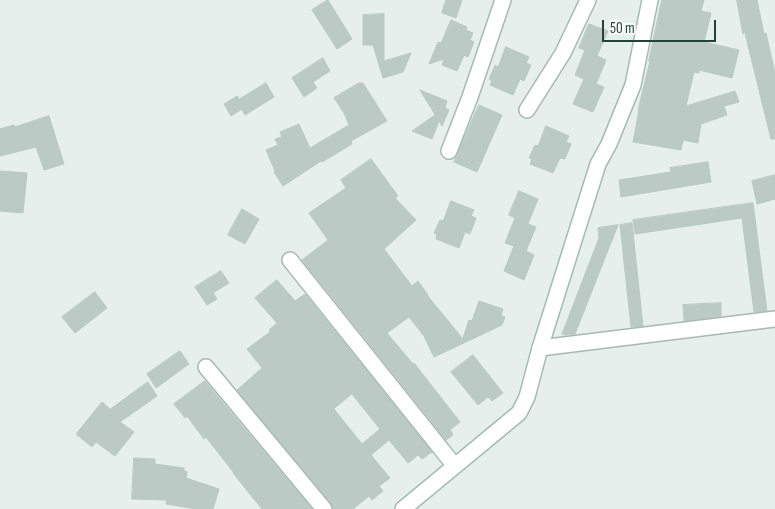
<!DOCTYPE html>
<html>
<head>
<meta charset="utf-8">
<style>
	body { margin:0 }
	#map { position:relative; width:775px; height:509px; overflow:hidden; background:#e6efeb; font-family:"Sofia Sans Condensed",sans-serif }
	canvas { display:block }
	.scale { position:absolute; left:602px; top:20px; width:114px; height:22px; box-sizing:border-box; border:2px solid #24423a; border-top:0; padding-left:6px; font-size:15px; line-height:18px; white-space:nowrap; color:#24423a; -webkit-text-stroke:4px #f7fbf9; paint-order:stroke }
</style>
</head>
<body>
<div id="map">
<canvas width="775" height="509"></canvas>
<div class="scale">50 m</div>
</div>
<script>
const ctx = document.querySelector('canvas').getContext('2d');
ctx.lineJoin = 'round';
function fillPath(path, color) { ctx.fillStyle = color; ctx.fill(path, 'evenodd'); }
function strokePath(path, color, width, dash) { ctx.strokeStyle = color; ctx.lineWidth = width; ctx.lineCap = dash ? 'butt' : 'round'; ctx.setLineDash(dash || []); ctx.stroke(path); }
const building = new Path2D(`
	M 328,0 L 352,39 L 337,49 L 312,10 Z
	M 446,0 L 462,0 L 456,18 L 442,13 Z
	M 662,0 L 704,0 L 701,11 L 711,13 L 704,42 L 739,50 L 732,78 L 699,70 L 699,73 L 694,72 L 686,106 L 735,91 L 739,102 L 724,106 L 727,115 L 701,124 L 698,143 L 683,140 L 681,150 L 633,142 L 639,110 L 638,110 L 650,61 L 649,61 Z
	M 737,0 L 757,0 L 764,34 L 766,33 L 775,73 L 775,139 L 771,139 L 744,29 L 743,34 Z
	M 384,14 L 384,61 L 411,53 L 403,72 L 383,78 L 373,45 L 363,45 L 363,15 Z
	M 451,20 L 467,27 L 466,30 L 473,33 L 470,40 L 474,42 L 468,57 L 464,55 L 457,71 L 442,65 L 444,59 L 429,64 L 438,42 L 441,43 Z
	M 589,24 L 608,31 L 597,56 L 606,60 L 596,84 L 604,87 L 593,112 L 573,104 L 584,79 L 575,75 L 585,50 L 579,48 Z
	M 506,47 L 529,57 L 526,63 L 531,65 L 524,81 L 520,79 L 513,95 L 490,85 L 492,81 L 489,79 L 495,65 L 498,67 Z
	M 323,58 L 330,71 L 313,82 L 317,88 L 304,97 L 292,78 Z
	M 266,83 L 274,97 L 245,115 L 242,109 L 231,116 L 224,104 L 237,96 L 239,99 Z
	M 359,83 L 363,83 L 387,121 L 351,141 L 352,144 L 322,162 L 321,161 L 283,186 L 274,172 L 275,171 L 266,150 L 278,145 L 275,139 L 282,137 L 280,132 L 299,124 L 310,148 L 349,125 L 344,113 L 334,98 Z
	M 420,90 L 447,101 L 445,108 L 449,110 L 442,126 L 439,121 L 432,139 L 412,131 L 435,115 Z
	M 479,105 L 502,115 L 477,172 L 454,162 Z
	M 49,116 L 64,164 L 44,170 L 36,147 L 0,156 L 0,129 L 14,125 L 14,127 Z
	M 546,126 L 569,136 L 566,142 L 571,144 L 565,159 L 560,158 L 553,173 L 530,164 L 532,159 L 529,158 L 535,145 L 538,146 Z
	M 371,159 L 398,196 L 395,198 L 416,220 L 384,249 L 412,286 L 418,281 L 428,295 L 427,295 L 463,339 L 459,338 L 462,341 L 469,320 L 472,321 L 479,301 L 503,309 L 501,316 L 505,317 L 502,325 L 434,357 L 424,336 L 409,317 L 387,333 L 413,364 L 414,363 L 460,422 L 450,430 L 453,435 L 446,440 L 302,260 L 328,240 L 309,213 L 346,188 L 341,180 Z
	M 708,162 L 711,182 L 621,197 L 619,180 L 671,172 L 670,168 Z
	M 0,171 L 27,173 L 23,213 L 0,211 Z
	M 775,175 L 775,199 L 757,204 L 752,181 Z
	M 519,191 L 538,199 L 528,224 L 536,227 L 526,251 L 534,255 L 524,280 L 504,271 L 514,246 L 505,243 L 515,218 L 509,215 Z
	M 451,201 L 474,210 L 471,216 L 476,218 L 470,234 L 465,232 L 459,248 L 436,239 L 437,234 L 434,233 L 440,220 L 443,221 Z
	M 753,203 L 767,311 L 754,312 L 742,218 L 635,234 L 633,220 Z
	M 242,209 L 259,219 L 245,244 L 228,235 Z
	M 632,223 L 643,326 L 631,327 L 620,225 Z
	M 618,225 L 575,334 L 565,335 L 562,334 L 599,238 L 598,228 Z
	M 221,271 L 229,283 L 213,293 L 217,299 L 207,305 L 195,287 Z
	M 277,280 L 295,301 L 305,294 L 432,452 L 422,459 L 418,455 L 408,463 L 389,440 L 371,455 L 390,478 L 379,486 L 383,491 L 372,500 L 369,496 L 353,509 L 333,509 L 331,503 L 237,390 L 262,368 L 247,349 L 270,332 L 269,330 L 277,323 L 255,298 ZM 352,394 L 380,429 L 362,444 L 334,409 Z
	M 95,292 L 107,308 L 75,333 L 62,317 Z
	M 721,303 L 721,316 L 684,321 L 683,305 Z
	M 180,351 L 189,364 L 156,388 L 147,374 Z
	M 473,355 L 503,393 L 492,401 L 488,397 L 478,405 L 451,372 Z
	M 205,381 L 223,403 L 312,509 L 262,509 L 233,473 L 234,473 L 206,437 L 204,439 L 187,416 L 185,418 L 174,404 Z
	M 148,382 L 157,396 L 120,422 L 134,432 L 115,456 L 96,442 L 92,447 L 76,434 L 102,402 L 110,409 Z
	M 134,458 L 155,459 L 155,464 L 184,468 L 184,471 L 187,472 L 186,478 L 219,489 L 213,509 L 197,509 L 166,504 L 167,500 L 132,499 Z`);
const street = new Path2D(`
	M 527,110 L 563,53 L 588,0
	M 449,151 L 470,97 L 503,0
	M 290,260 L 454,465
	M 540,348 L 775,319
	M 206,367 L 324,509`);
const secondary = new Path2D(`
	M 403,509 L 519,413 L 527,397 L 540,348 L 598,164 L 609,144 L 633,85 L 650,0`);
fillPath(building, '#bbcac4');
strokePath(building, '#b8c9c2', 1);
strokePath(street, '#a8b8b2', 18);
strokePath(secondary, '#a4bbb3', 18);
strokePath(street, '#fff', 15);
strokePath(secondary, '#fff', 15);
</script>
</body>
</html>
